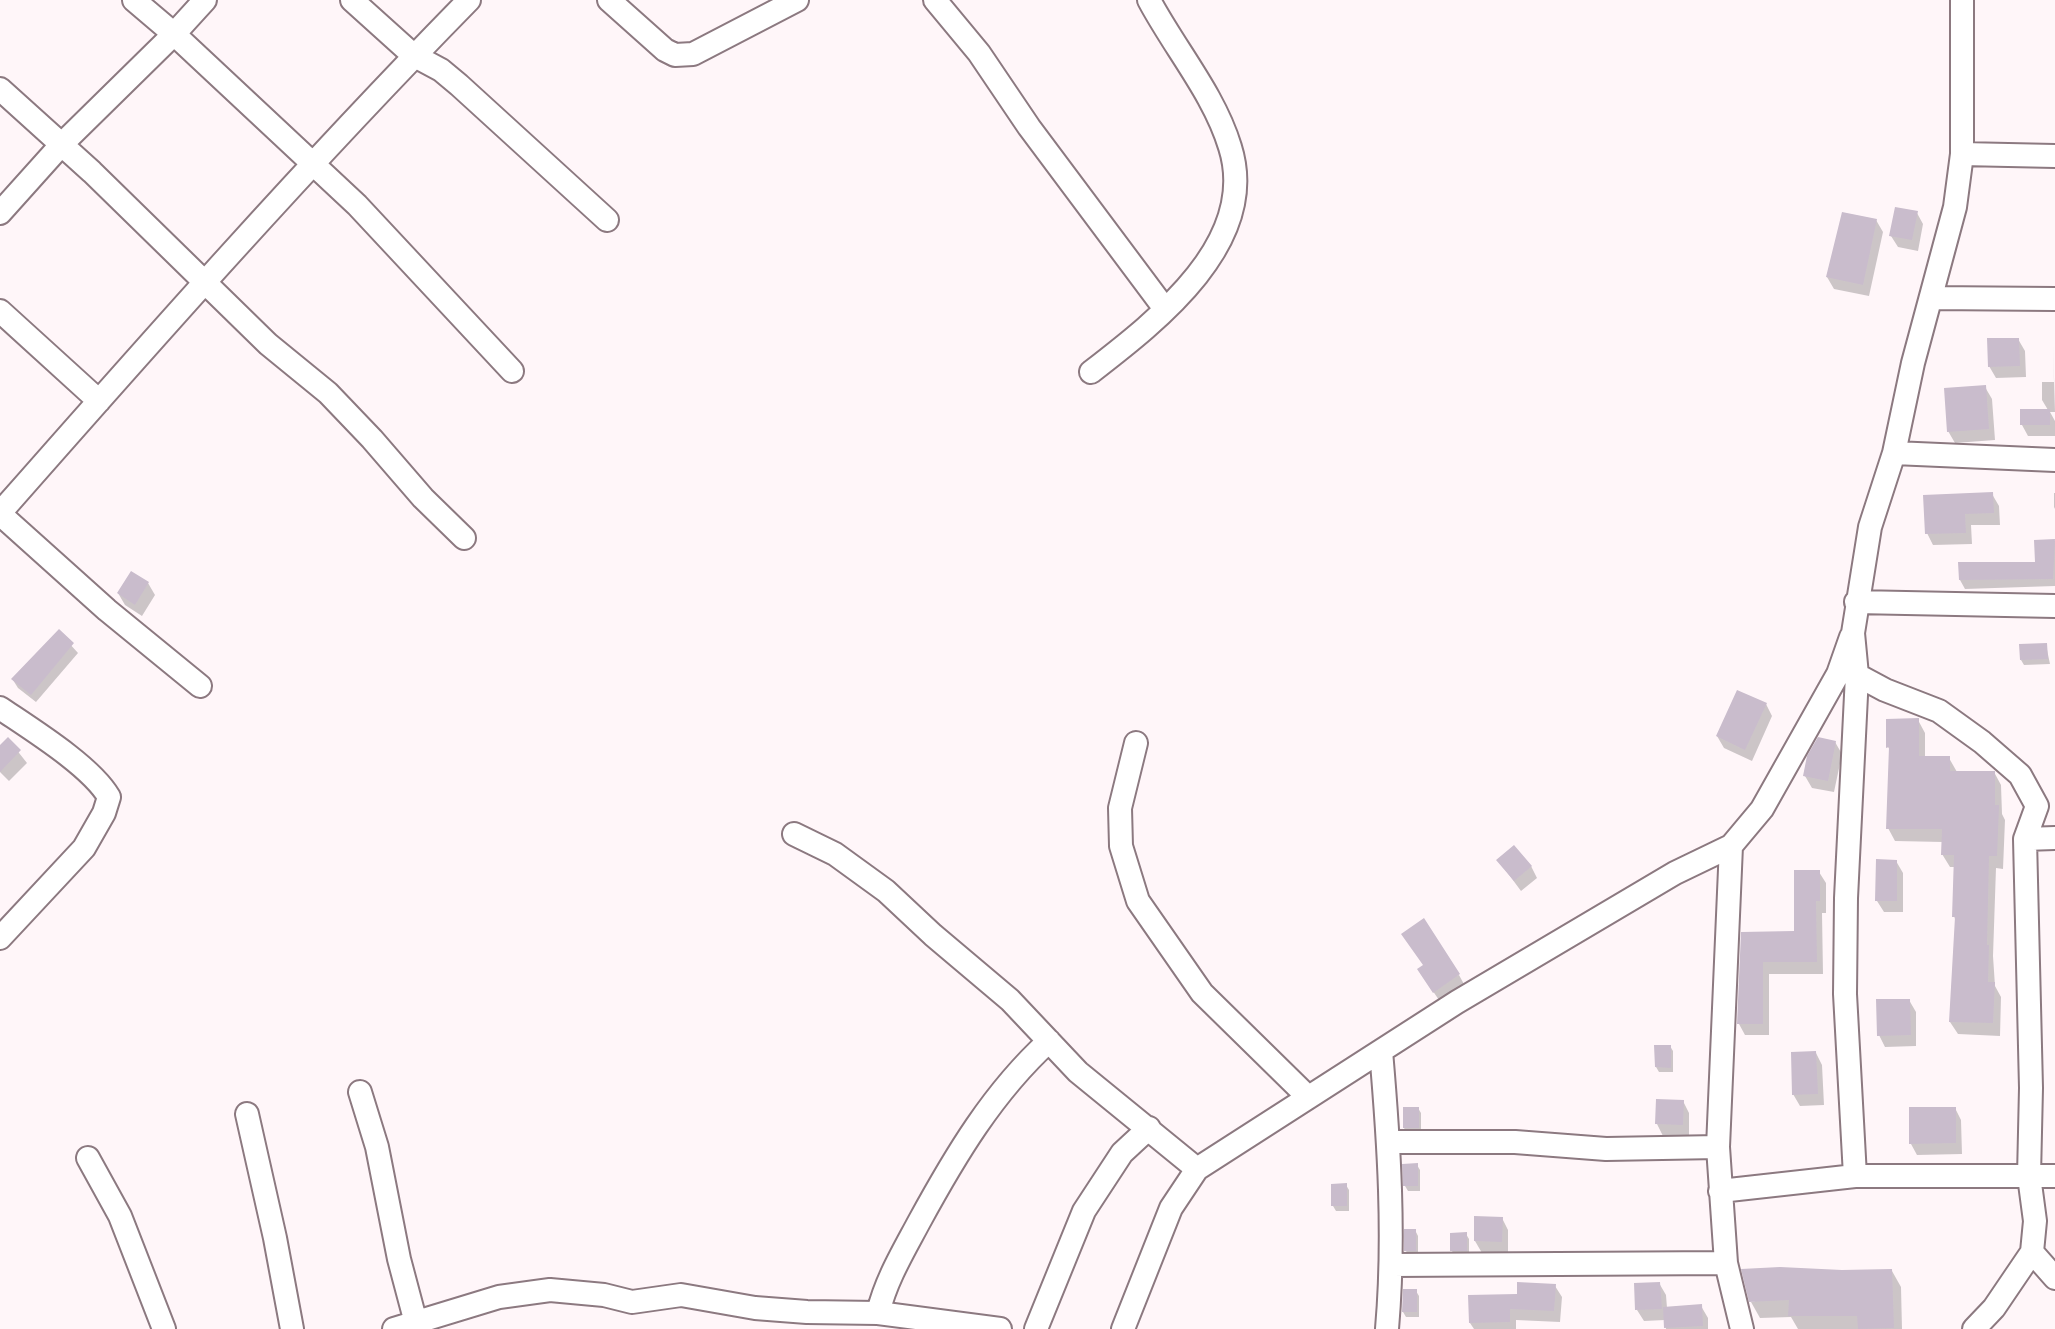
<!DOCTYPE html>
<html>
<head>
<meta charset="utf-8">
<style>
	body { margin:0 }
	canvas { display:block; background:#fff6f9 }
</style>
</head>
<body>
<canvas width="2055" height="1329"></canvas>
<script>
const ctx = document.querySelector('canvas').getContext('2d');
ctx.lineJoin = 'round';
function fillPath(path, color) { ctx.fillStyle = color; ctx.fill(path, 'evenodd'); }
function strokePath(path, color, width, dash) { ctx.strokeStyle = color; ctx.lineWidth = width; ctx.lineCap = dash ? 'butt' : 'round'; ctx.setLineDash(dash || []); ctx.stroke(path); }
const shadow = new Path2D(`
	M 1917,213 L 1923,224 L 1918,251 L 1898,247 L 1891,236 Z
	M 1876,220 L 1883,232 L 1869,296 L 1834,289 L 1827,277 Z
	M 2018,339 L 2025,351 L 2026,377 L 1996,378 L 1989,366 Z
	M 2053,342 L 2055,412 L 2050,412 L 2055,421 L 2055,436 L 2028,436 L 2022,425 L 2048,410 L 2042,400 L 2042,382 L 2054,382 Z
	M 1985,387 L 1992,399 L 1995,440 L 1955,443 L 1948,431 Z
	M 2054,493 L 2055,493 L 2055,509 L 2054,507 Z
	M 1992,494 L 1999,506 L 2000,525 L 1971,525 L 1972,544 L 1933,545 L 1927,533 Z
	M 2036,541 L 2055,541 L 2055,586 L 1965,589 L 1960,580 L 1960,564 L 2036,563 Z
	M 132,573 L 148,583 L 155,595 L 142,616 L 125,605 L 118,593 Z
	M 59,632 L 78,653 L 36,702 L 18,688 L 13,680 Z
	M 2046,645 L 2050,664 L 2024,665 L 2021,660 Z
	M 1766,704 L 1772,716 L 1752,761 L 1724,748 L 1717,736 Z
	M 1918,720 L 1925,733 L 1925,757 L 1949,758 L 1957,772 L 1994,772 L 2001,785 L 2002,814 L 2005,820 L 2003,869 L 1996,868 L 1993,956 L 1995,986 L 2001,997 L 2000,1036 L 1958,1034 L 1950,1022 L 1956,922 L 1954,916 L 1955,867 L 1950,867 L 1942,854 L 1943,842 L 1895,841 L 1888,828 L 1891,752 L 1888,747 Z
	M 8,739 L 27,763 L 9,781 L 0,772 L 0,747 Z
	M 1835,742 L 1842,754 L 1834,792 L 1812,788 L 1805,776 Z
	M 1498,860 L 1531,866 L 1537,878 L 1521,891 Z
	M 1896,861 L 1903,873 L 1903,912 L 1884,912 L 1877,901 Z
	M 1819,872 L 1826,883 L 1826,913 L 1822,913 L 1823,974 L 1769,974 L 1769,1035 L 1745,1035 L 1739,1024 L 1742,933 L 1796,933 Z
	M 1459,975 L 1465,986 L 1441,1003 L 1426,981 Z
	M 1909,1000 L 1916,1012 L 1916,1046 L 1885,1047 L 1879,1035 Z
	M 1670,1046 L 1673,1051 L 1673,1072 L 1659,1072 L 1656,1067 Z
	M 1816,1053 L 1822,1065 L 1824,1105 L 1800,1106 L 1793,1094 Z
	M 1683,1101 L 1689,1113 L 1689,1136 L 1663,1136 L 1657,1124 Z
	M 1404,1108 L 1418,1108 L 1421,1113 L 1421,1133 L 1407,1133 L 1404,1128 Z
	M 1955,1108 L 1961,1120 L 1962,1154 L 1917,1155 L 1911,1144 Z
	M 1404,1165 L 1417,1165 L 1420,1170 L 1420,1191 L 1408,1191 L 1405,1186 Z
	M 1332,1185 L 1346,1185 L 1349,1190 L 1349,1211 L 1336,1211 L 1333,1206 Z
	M 1476,1218 L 1502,1218 L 1508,1230 L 1508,1253 L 1482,1253 L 1475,1241 Z
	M 1415,1230 L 1418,1236 L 1418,1256 L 1409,1256 L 1406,1251 L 1406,1231 Z
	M 1466,1234 L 1469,1239 L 1469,1256 L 1455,1256 L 1452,1251 Z
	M 1892,1271 L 1901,1287 L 1902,1329 L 1798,1329 L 1791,1317 L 1760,1318 L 1751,1302 Z
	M 1659,1283 L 1666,1295 L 1667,1308 L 1701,1306 L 1708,1318 L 1708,1329 L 1666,1329 L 1665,1320 L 1644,1321 L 1637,1310 Z
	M 1555,1286 L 1562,1297 L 1560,1322 L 1516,1320 L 1516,1329 L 1474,1329 L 1470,1323 L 1519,1295 Z
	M 1416,1291 L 1419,1296 L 1419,1317 L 1406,1317 L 1403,1312 Z`);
const building = new Path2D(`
	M 1895,207 L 1918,211 L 1912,240 L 1889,236 Z
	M 1842,212 L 1877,219 L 1863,285 L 1826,277 Z
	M 1987,338 L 2019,338 L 2020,366 L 1988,367 Z
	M 1986,385 L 1989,429 L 1947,432 L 1944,388 Z
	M 2020,409 L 2050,409 L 2050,425 L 2020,425 Z
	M 1993,492 L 1994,513 L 1965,514 L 1966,533 L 1925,534 L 1923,495 Z
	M 2055,539 L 2053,579 L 1959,580 L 1958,562 L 2035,562 L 2034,540 Z
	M 131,571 L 149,582 L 135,605 L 117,593 Z
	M 59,629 L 74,643 L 31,695 L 11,679 Z
	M 2047,643 L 2048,659 L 2020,660 L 2019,644 Z
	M 1737,690 L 1767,703 L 1745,750 L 1716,736 Z
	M 1919,718 L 1919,756 L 1950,756 L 1950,771 L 1995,771 L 1995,805 L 1999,805 L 1997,856 L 1989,856 L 1987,945 L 1989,945 L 1988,982 L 1995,982 L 1993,1023 L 1949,1022 L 1955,917 L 1952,917 L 1954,855 L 1941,855 L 1942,829 L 1886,829 L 1889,747 L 1886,748 L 1886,719 Z
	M 8,737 L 21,750 L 0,772 L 0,745 Z
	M 1818,737 L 1836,741 L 1828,781 L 1803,776 L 1807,756 Z
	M 1514,845 L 1532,866 L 1514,881 L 1496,860 Z
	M 1876,859 L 1897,860 L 1897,901 L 1875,901 Z
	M 1794,870 L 1820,870 L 1820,901 L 1816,901 L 1817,962 L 1763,962 L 1763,1024 L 1737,1024 L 1741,932 L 1794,931 Z
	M 1424,918 L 1460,974 L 1433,993 L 1417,969 L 1423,965 L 1401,934 Z
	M 1876,999 L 1910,999 L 1911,1035 L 1877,1036 Z
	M 1654,1045 L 1671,1045 L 1671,1068 L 1655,1067 Z
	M 1816,1051 L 1818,1094 L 1792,1095 L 1791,1052 Z
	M 1656,1099 L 1684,1100 L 1683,1125 L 1655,1124 Z
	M 1403,1107 L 1419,1107 L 1419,1128 L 1403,1128 Z
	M 1909,1107 L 1956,1107 L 1956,1143 L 1909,1144 Z
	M 1418,1163 L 1418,1186 L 1403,1186 L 1402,1164 Z
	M 1347,1183 L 1347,1206 L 1331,1206 L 1331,1184 Z
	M 1474,1216 L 1503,1217 L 1502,1242 L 1474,1241 Z
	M 1404,1229 L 1416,1229 L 1416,1251 L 1404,1251 Z
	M 1467,1232 L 1467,1251 L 1450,1251 L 1450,1233 Z
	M 1780,1267 L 1842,1270 L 1892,1269 L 1894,1328 L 1858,1329 L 1857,1316 L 1788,1316 L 1789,1300 L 1749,1302 L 1741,1269 Z
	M 1517,1282 L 1556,1284 L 1554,1311 L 1510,1309 L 1510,1322 L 1469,1323 L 1468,1295 L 1517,1294 Z
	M 1660,1282 L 1662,1309 L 1635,1310 L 1634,1283 Z
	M 1403,1289 L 1417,1289 L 1417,1312 L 1402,1312 Z
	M 1702,1304 L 1703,1326 L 1664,1328 L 1663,1307 Z`);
const street = new Path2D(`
	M 134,0 L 174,34 L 357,205 L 512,371
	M 352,0 L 413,55 L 441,70 L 459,85 L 607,220
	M 609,0 L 665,50 L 675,55 L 693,54 L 797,0
	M 935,0 L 979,53 L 1029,127 L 1165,309
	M 0,89 L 92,172 L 268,344 L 328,393 L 372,439 L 423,498 L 464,538
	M 1962,154 L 2055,156
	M 0,213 L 61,145 L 174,34 L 205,0
	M 1931,298 L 2055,299
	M 0,311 L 99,401
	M 1091,372 C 1157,321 1260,242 1230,147 C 1214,94 1175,49 1149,0
	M 1894,453 L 2055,460
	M 0,513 C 153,339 307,165 469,0
	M 0,514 L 107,610 L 200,686
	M 1856,602 L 2055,606
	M 1857,675 L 1885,690 L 1939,711 L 1982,742 L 2020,775 L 2037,806 L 2025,839 L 2031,1088 L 2029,1176 L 2035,1221 L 2032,1252 L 2055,1278
	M 0,708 C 31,729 91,766 109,797 L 104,813 L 84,848 L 0,938
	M 1136,743 L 1120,808 L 1121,846 L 1138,901 L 1202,993 L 1307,1096
	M 794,834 L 835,854 L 886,891 L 933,935 L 1010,1000 L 1078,1072 L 1197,1169
	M 2025,839 L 2055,838
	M 1731,846 L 1718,1147 L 1726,1263 L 1742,1329
	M 1381,1051 C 1389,1143 1395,1237 1387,1329
	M 360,1092 L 377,1147 L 399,1259 L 416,1323
	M 247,1114 L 275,1238 L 292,1329
	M 1389,1142 L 1515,1142 L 1606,1149 L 1718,1147
	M 88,1158 L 120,1216 L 164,1329
	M 1855,1176 L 1845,994 L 1846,898 L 1857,675 L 1853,633 L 1870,527 L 1894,453 L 1913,363 L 1955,207 L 1962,154 L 1962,0
	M 1720,1191 L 1855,1176 L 2055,1176
	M 1391,1265 L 1726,1263
	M 878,1313 C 886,1280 903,1252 919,1222 C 955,1156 993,1092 1049,1041
	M 394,1329 L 499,1297 L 550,1290 L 604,1295 L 632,1302 L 681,1295 L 755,1308 L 807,1312 L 878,1313 L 1000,1329
	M 1036,1329 L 1084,1211 L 1122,1153 L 1149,1128
	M 1123,1329 L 1171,1208 L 1197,1169 L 1457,1002 L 1675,873 L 1731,846 L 1762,809 L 1838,674 L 1851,637
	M 1974,1329 L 1994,1308 L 2032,1252`);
fillPath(shadow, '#0003');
fillPath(building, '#c9bccc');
strokePath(street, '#8c7980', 26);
strokePath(street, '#fff', 22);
</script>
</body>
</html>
